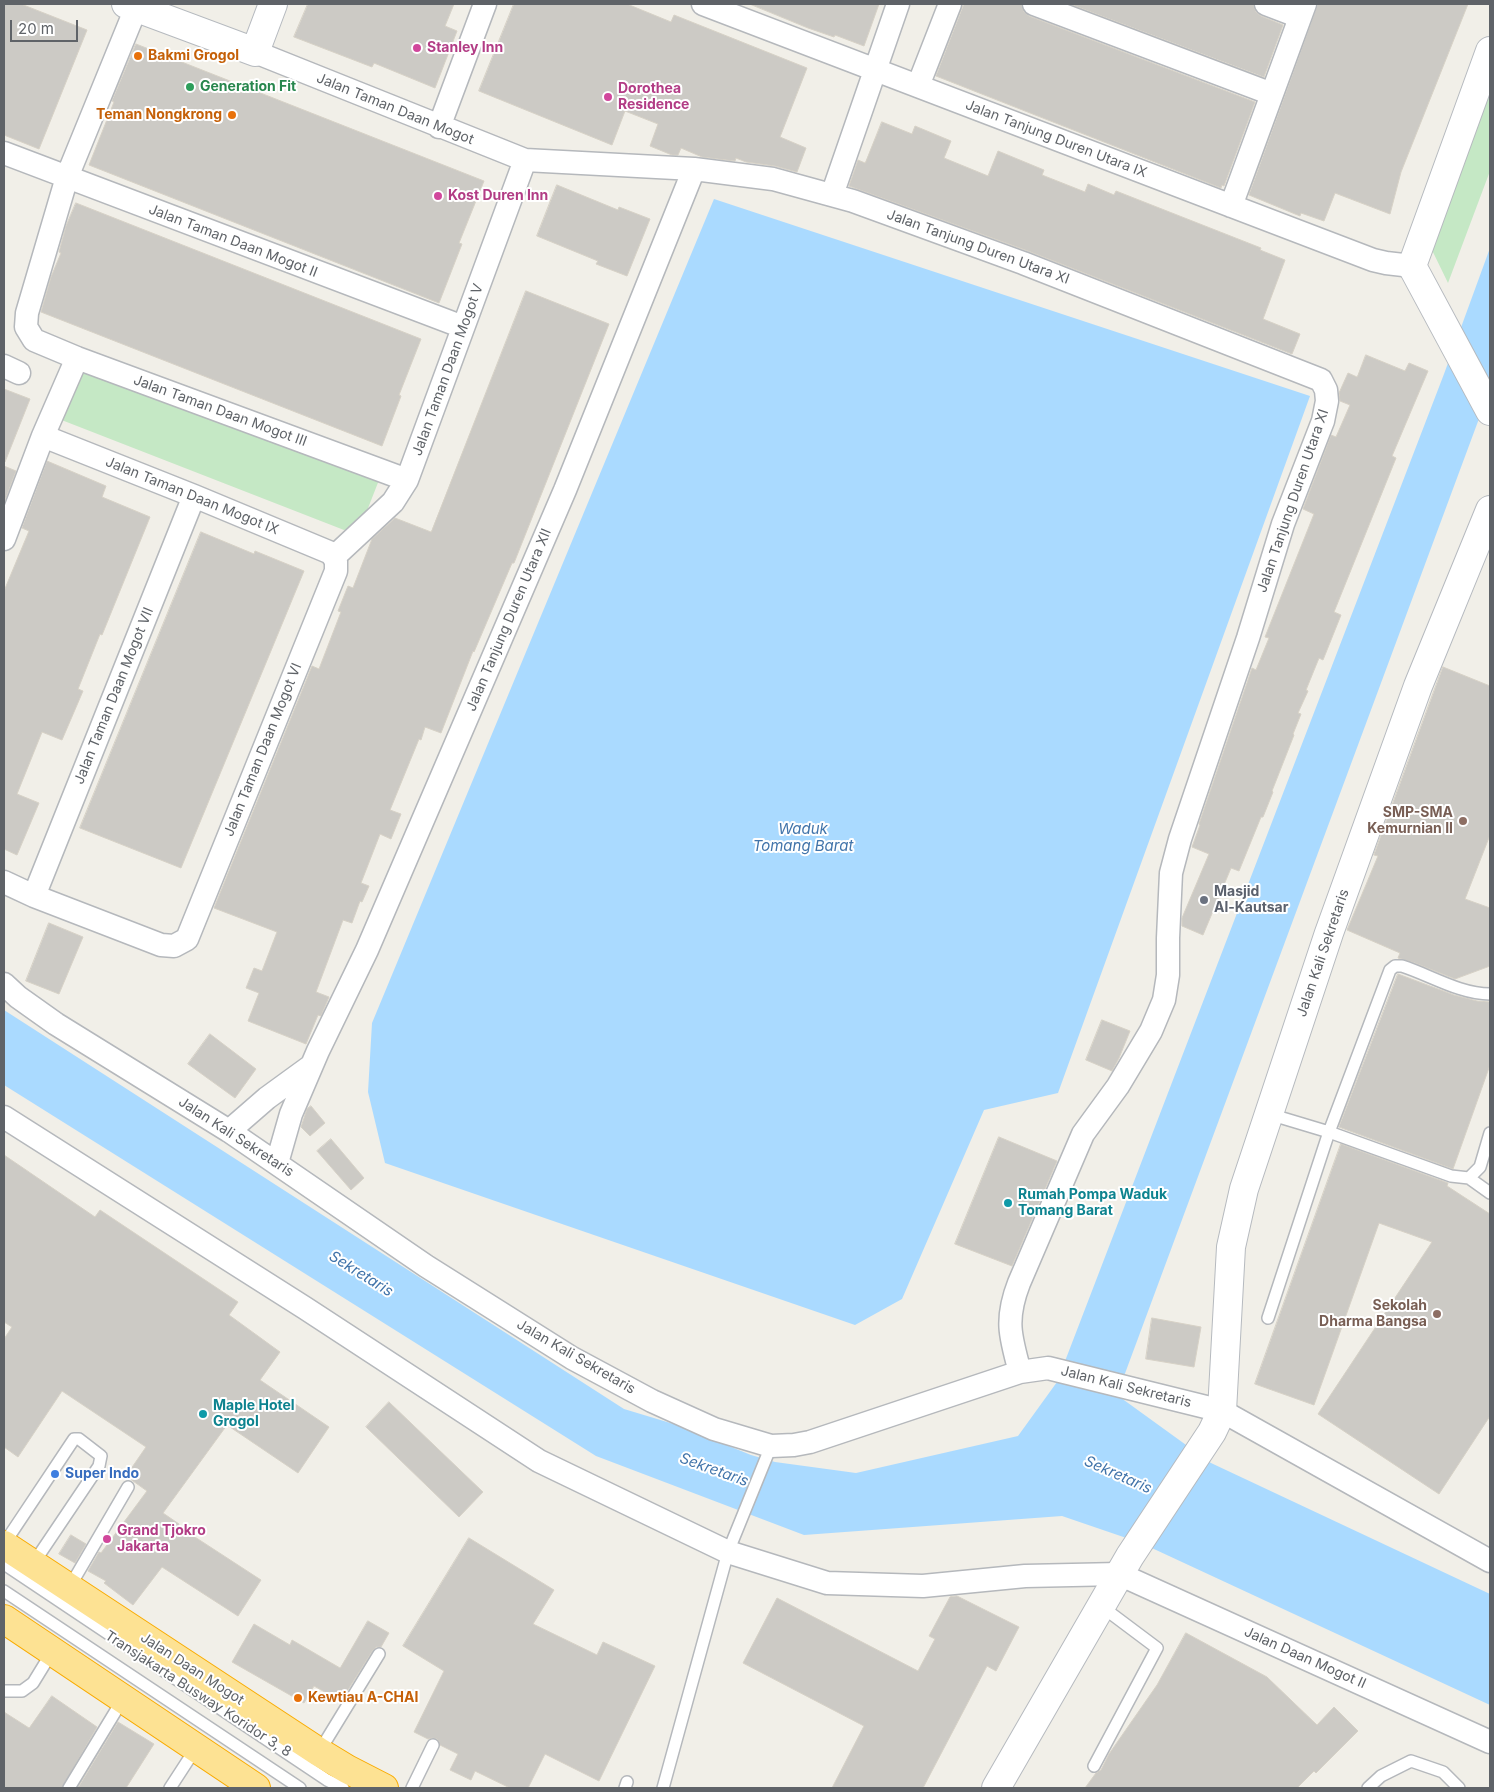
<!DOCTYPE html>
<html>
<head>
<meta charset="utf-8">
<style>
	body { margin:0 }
	#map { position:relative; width:1494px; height:1792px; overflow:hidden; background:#f1efe8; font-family:Inter,sans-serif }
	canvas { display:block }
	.frame { position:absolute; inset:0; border:5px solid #5f6368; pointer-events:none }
	.scale { position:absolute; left:10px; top:20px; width:68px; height:22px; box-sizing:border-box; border:2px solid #5f6368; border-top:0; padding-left:6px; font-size:15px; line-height:18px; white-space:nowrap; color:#5f6368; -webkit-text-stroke:4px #fff; paint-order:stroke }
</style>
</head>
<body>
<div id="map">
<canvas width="1494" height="1792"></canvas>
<div class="frame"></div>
<div class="scale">20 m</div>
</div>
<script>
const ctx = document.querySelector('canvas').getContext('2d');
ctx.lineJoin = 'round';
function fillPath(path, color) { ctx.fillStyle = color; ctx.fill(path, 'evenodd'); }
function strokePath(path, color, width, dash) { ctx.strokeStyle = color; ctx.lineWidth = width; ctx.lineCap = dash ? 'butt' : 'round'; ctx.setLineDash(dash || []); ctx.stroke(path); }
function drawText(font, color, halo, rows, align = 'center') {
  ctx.font = font + ' Inter,sans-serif'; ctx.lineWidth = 4; ctx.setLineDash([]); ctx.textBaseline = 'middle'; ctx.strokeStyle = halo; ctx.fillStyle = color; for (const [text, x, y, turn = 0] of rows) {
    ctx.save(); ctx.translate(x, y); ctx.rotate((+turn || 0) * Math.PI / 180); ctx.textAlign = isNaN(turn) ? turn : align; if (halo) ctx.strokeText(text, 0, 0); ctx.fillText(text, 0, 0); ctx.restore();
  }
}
const green = new Path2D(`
	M 1490,91 L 1490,171 L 1448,283 L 1431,248 Z
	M 86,354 L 381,475 L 361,526 L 344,530 L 59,419 Z`);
const water = new Path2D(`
	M 714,199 L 1310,396 L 1058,1093 L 984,1110 L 902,1299 L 855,1325 L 385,1163 L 368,1092 L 372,1023 Z
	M 1490,248 L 1490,389 L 1117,1395 L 1211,1463 L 1490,1594 L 1490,1705 L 1141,1543 L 1062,1516 L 804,1535 L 596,1456 L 4,1085 L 4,1010 L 624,1409 L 677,1425 L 751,1455 L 775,1462 L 856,1473 L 1018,1436 L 1057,1382 L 1444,374 Z`);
const building = new Path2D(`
	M 4,4 L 21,4 L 87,30 L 39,149 L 4,135 Z
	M 308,4 L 454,4 L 445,26 L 457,31 L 435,88 L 374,63 L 372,67 L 294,37 Z
	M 514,4 L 627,4 L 671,22 L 674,15 L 807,68 L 780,137 L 806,148 L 797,172 L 775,166 L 746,162 L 736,158 L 735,161 L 702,157 L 681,148 L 678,155 L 672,155 L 650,146 L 658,124 L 625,111 L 612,145 L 479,91 Z
	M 750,4 L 879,4 L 864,46 L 835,35 L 834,37 L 808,28 Z
	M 964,4 L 1021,4 L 1024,12 L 1029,16 L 1255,102 L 1224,186 L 1222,185 L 1221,188 L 936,76 Z
	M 1070,4 L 1253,4 L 1256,12 L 1261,16 L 1283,25 L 1264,77 Z
	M 1318,4 L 1468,4 L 1401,172 L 1390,214 L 1335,193 L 1324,221 L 1301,213 L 1300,216 L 1249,195 Z
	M 136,44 L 484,181 L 459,243 L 462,244 L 439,303 L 89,165 L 114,102 L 112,101 Z
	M 882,122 L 912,134 L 915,126 L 951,141 L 944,158 L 988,176 L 998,151 L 1044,170 L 1042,175 L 1085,192 L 1088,184 L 1114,195 L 1116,191 L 1261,248 L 1260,250 L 1285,260 L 1263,319 L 1300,334 L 1292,354 L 1028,251 L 849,186 L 858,160 L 865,163 Z
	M 557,185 L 618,210 L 619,207 L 650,219 L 627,276 L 596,264 L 598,261 L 537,236 Z
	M 76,203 L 421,339 L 399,395 L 401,396 L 382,446 L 41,312 L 51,277 L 61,253 L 59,252 L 66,226 Z
	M 526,291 L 609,324 L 514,563 L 512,563 L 474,652 L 473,651 L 441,733 L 425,727 L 421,740 L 419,739 L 390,810 L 401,814 L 391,839 L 380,834 L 361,883 L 369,886 L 362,902 L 360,901 L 352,923 L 343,920 L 316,992 L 329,997 L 321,1016 L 318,1015 L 306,1044 L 248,1021 L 259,993 L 246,988 L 254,968 L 262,971 L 277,932 L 214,908 L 312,666 L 319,669 L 341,612 L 338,611 L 348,586 L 353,588 L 372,539 L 395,518 L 431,532 Z
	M 1366,355 L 1405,371 L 1409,363 L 1428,371 L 1392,456 L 1396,458 L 1334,612 L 1341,615 L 1323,660 L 1319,658 L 1306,690 L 1308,691 L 1298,713 L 1301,714 L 1293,734 L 1294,735 L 1272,791 L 1273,792 L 1263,817 L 1261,817 L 1239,871 L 1231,868 L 1203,935 L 1182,926 L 1182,918 L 1209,854 L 1192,847 L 1200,825 L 1199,824 L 1252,668 L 1256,670 L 1269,638 L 1265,637 L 1314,514 L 1303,509 L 1331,435 L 1336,437 L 1350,405 L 1340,401 L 1339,393 L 1348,373 L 1357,377 Z
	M 4,389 L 30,399 L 5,462 L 4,461 Z
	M 47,461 L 106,486 L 102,497 L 150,517 L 102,635 L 100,634 L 78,689 L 83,691 L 62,740 L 42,732 L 17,794 L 39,803 L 17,855 L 4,849 L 4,591 L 29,531 L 22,528 Z
	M 4,466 L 16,471 L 4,503 Z
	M 201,532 L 254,554 L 255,551 L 304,571 L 181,868 L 80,828 Z
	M 1443,667 L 1490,686 L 1490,835 L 1465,899 L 1490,908 L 1490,966 L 1455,979 L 1415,963 L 1398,958 L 1400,953 L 1347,930 L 1378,856 L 1374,855 Z
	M 49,923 L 83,937 L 59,994 L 26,981 Z
	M 1398,974 L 1454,995 L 1477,1001 L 1490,1002 L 1490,1065 L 1453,1169 L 1339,1127 Z
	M 1102,1020 L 1130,1031 L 1119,1058 L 1112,1071 L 1086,1060 Z
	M 210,1034 L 256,1069 L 235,1098 L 188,1064 Z
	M 311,1106 L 325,1123 L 310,1136 L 301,1127 L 307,1109 Z
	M 999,1137 L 1057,1161 L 1012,1266 L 955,1244 Z
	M 331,1139 L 364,1178 L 351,1190 L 317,1151 Z
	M 1341,1144 L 1448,1183 L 1447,1186 L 1490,1214 L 1490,1416 L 1439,1494 L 1318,1414 L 1432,1242 L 1379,1223 L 1314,1405 L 1255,1384 Z
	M 4,1155 L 95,1217 L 100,1210 L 238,1302 L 229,1315 L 280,1352 L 260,1380 L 329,1427 L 298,1473 L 227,1425 L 163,1513 L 179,1524 L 178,1526 L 261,1580 L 238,1616 L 162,1567 L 133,1605 L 104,1583 L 106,1581 L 88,1571 L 99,1552 L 101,1553 L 147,1491 L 126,1476 L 146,1447 L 62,1391 L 18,1457 L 4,1447 L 4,1339 L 12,1327 L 4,1322 Z
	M 1152,1318 L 1201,1327 L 1194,1367 L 1146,1359 Z
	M 389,1402 L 483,1492 L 459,1517 L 366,1427 Z
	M 71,1535 L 86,1544 L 75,1563 L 59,1554 Z
	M 469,1538 L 554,1590 L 533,1624 L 597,1655 L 603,1642 L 655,1666 L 599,1781 L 545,1754 L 528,1788 L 510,1788 L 475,1771 L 471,1780 L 450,1770 L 458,1754 L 440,1745 L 437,1739 L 432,1738 L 428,1739 L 414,1732 L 444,1671 L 403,1646 Z
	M 957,1596 L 1019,1627 L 996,1671 L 987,1666 L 923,1788 L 832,1788 L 864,1726 L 743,1663 L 777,1598 L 918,1671 L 935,1639 L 929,1636 L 950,1597 Z
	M 368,1621 L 389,1633 L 381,1647 L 376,1647 L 373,1650 L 341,1701 L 314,1686 L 304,1703 L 232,1662 L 254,1624 L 290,1645 L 292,1640 L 340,1668 Z
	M 1186,1633 L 1267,1677 L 1317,1725 L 1334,1707 L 1358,1731 L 1316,1773 L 1314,1771 L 1297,1788 L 1085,1788 L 1096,1773 L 1101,1770 L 1109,1754 L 1157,1685 Z
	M 52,1696 L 97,1727 L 62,1788 L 4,1788 L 4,1712 L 29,1728 Z
	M 118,1722 L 154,1744 L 126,1788 L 78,1788 Z`);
const lane = new Path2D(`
	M 1269,1114 L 1329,1132 L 1451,1176 L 1469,1178 L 1480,1167 L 1490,1133
	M 1469,1178 L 1490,1193
	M 1268,1318 L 1329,1132 L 1390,970 L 1395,966 L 1402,966 C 1430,975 1460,994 1490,994
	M 4,1544 L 74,1439 L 79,1439 L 101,1456 L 99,1466 L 33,1564
	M 4,1564 L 327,1780 L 343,1788
	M 69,1588 L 128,1487
	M 4,1591 L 300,1788
	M 4,1691 L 22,1691 L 33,1683 L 52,1652
	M 319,1752 L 379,1654
	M 1094,1766 L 1157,1648 L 1101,1606
	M 69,1788 L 123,1699
	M 170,1788 L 196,1748
	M 412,1788 L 433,1745
	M 625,1788 L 627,1782
	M 663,1788 L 728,1552 L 771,1446
	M 1368,1788 L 1381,1776 L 1411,1761 L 1443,1772 L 1459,1788`);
const street = new Path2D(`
	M 703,4 L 1373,260 L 1386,263 L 1412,266
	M 1034,4 L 1272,94
	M 1266,4 L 1300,17
	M 136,8 L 67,177 L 27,313 L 26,327 L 34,340 L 77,358 L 407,480
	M 255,52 L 525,160 L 694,169 L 773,179 L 853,201 L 1023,263 L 1321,380 L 1326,390 L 1327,401 L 1323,421 L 1283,524 L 1248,638 L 1180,839 L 1171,873 L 1168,938 L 1168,975 L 1164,1000 L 1151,1031 L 1118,1086 L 1083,1134 L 1019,1283 C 1005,1319 1010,1336 1020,1372
	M 918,86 L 950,4
	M 439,127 L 485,4
	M 4,153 L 463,327
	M 832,195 L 898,4
	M 1231,206 L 1305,4
	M 4,366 L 19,373
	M 4,539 L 43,436 L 77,358
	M 334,557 L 393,502 L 407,480 L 525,160
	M 4,882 L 34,896 L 161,945 L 174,946 L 187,939 L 336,571 L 336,561 L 331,553 L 194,496 L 43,436
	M 34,896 L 194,496
	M 4,984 L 18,997 L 56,1024 L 229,1131 L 426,1266 L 572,1358 L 652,1401 L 714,1429 L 771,1446 L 794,1445 L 810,1442 L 1020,1372 L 1048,1368 L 1222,1411 L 1490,1561
	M 4,1117 L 305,1308 L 539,1461 L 728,1552 L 827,1583 L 923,1586 L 1025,1576 L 1119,1574 L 1490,1742
	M 229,1131 L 267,1098 L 311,1066
	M 277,1163 L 291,1114 L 318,1051 L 367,950 L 565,490 L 694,169`);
const secondary = new Path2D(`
	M 126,4 L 255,52 L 273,4
	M 1490,51 L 1412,266 L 1490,411
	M 996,1788 L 1130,1556 L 1212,1432 L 1222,1411 L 1231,1247 L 1244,1189 L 1329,933 L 1418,686 L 1490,510`);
const highway = new Path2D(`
	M 4,1545 L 319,1752 L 347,1769 L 384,1788
	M 4,1619 L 256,1788`);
const markers = [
	[417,48,5,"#d1479c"],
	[138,56,5,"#e8710a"],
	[190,87,5,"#2e9e5b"],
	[608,97,5,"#d1479c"],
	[232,115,5,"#e8710a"],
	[438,196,5,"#d1479c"],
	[1463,821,5,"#8d6e63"],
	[1204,900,5,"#6b7280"],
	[1008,1203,5,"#0f9aa8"],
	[1437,1314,5,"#8d6e63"],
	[203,1414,5,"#0f9aa8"],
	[55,1474,5,"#3f7fe0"],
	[107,1539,5,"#d1479c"],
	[298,1698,5,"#e8710a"]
];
const hotelNames = [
	["Stanley Inn",427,48],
	["Dorothea",618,89],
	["Residence",618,105],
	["Kost Duren Inn",448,196],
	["Grand Tjokro",117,1531],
	["Jakarta",117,1547]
];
const foodNames = [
	["Bakmi Grogol",148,56],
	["Teman Nongkrong",222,115,"right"],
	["Kewtiau A-CHAI",308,1698]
];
const leisureNames = [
	["Generation Fit",200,87]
];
const streetNames = [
	["Jalan Taman Daan Mogot",395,109,22],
	["Jalan Tanjung Duren Utara IX",1056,139,21],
	["Jalan Taman Daan Mogot II",233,241,21],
	["Jalan Tanjung Duren Utara XI",978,247,20],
	["Jalan Taman Daan Mogot V",448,370,-70],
	["Jalan Taman Daan Mogot III",220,411,20],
	["Jalan Taman Daan Mogot IX",192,496,22],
	["Jalan Tanjung Duren Utara XI",1293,501,-71],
	["Jalan Tanjung Duren Utara XII",509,620,-67],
	["Jalan Taman Daan Mogot VII",114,696,-68],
	["Jalan Taman Daan Mogot VI",263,750,-68],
	["Jalan Kali Sekretaris",1323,953,-71],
	["Jalan Kali Sekretaris",236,1137,33],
	["Jalan Kali Sekretaris",576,1357,30],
	["Jalan Kali Sekretaris",1126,1387,14],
	["Jalan Daan Mogot II",1305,1658,24],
	["Jalan Daan Mogot",192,1669,33],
	["Transjakarta Busway Koridor 3, 8",198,1694,33]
];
const educationNames = [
	["SMP-SMA",1453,813],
	["Kemurnian II",1453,829],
	["Sekolah",1427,1306],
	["Dharma Bangsa",1427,1322]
];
const worshipNames = [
	["Masjid",1214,892],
	["Al-Kautsar",1214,908]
];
const cultureNames = [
	["Rumah Pompa Waduk",1018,1195],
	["Tomang Barat",1018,1211],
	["Maple Hotel",213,1406],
	["Grogol",213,1422]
];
const shopNames = [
	["Super Indo",65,1474]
];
const waterNames = [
	["Waduk",803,829],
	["Tomang Barat",803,846],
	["Sekretaris",361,1274,32],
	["Sekretaris",714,1470,20],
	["Sekretaris",1118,1475,24]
];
fillPath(green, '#c5e8c5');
fillPath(water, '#aadaff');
fillPath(building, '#cccac5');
strokePath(building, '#d6d1c6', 1);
strokePath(lane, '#b5b8bc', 14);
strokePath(street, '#b5b8bc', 25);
strokePath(secondary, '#b6babf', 30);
strokePath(highway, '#f9ab00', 30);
strokePath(lane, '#fff', 11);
strokePath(street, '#fff', 22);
strokePath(secondary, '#fff', 28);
strokePath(highway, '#fde293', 28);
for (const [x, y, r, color] of markers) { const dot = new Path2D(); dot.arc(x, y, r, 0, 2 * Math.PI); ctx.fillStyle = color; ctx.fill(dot); strokePath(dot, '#fff', 2); }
drawText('bold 14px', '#b23c85', '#fff', hotelNames, 'left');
drawText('bold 14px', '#c56008', '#fff', foodNames, 'left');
drawText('bold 14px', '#27864d', '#fff', leisureNames, 'left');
drawText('14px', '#5f6368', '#fff', streetNames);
drawText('bold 14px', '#785e54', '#fff', educationNames, 'right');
drawText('bold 14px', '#5b616d', '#fff', worshipNames, 'left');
drawText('bold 14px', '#0d838f', '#fff', cultureNames, 'left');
drawText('bold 14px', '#366cbe', '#fff', shopNames, 'left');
drawText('italic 15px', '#4174aa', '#fff', waterNames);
</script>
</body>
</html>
